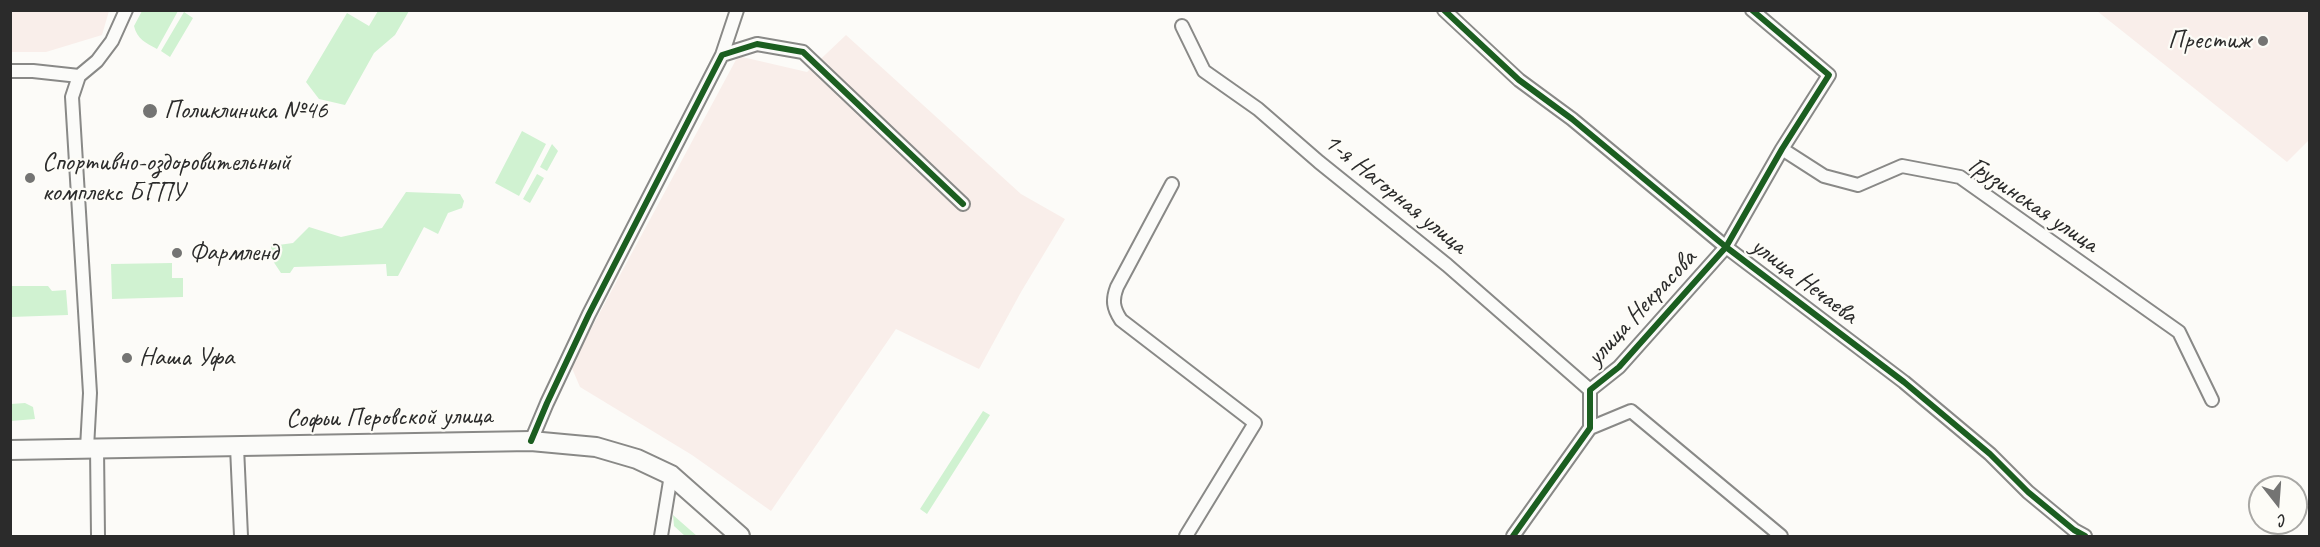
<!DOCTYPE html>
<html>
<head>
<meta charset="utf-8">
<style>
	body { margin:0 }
	#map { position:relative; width:2320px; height:547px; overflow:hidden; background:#fcfbf8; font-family:Caveat,sans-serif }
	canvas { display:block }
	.frame { position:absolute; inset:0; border:12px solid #2b2b2b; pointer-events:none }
	.north { position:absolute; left:2248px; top:475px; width:60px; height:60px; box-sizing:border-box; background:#fdfcf7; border:2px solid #a9a8a5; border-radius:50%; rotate:163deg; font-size:16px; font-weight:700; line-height:24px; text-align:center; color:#2b2b2b }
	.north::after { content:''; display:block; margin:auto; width:21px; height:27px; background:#747473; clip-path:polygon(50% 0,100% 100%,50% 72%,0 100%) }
</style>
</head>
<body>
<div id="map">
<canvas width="2320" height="547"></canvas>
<div class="frame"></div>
<div class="north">С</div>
</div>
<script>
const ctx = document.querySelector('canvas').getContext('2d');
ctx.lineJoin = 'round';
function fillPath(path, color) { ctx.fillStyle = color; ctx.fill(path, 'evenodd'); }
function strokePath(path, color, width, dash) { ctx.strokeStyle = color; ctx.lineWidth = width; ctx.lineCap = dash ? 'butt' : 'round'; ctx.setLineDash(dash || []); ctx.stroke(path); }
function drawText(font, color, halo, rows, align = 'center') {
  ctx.font = font + ' Caveat,sans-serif'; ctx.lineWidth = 4.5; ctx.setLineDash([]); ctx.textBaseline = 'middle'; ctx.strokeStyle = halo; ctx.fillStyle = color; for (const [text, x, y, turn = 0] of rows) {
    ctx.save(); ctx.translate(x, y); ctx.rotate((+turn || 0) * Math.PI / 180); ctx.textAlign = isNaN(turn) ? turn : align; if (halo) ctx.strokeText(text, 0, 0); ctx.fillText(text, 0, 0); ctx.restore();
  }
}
const built = new Path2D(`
	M 10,11 L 11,10 L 109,11 L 102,35 L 46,52 L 11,52 Z
	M 2097,11 L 2309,11 L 2309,140 L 2287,162 Z
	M 846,35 L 1021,194 L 1065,219 L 1021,292 L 979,369 L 896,329 L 771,511 L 692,455 L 580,387 L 571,366 L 738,56 L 807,72 Z`);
const green = new Path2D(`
	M 142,11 L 178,11 L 157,49 C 146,43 137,39 134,26 Z
	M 378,11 L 409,11 L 395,35 L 374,53 L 345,105 L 319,99 L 306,82 L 347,13 L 369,26 Z
	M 184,12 L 193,18 L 170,57 L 161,51 Z
	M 522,131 L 546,144 L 519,196 L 495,183 Z
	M 552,144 L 558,151 L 547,171 L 540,167 Z
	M 537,174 L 544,178 L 530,203 L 523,199 Z
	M 406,192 L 460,194 L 464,201 L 462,208 L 448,213 L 438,234 L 424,227 L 398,276 L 387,276 L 386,264 L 294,267 L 290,273 L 281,273 L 273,261 L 271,246 L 293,243 L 309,227 L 341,237 L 382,228 Z
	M 172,263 L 172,278 L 183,278 L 183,297 L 112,299 L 111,264 Z
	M 11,286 L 48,286 L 52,291 L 66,290 L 68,315 L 11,317 Z
	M 25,403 L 33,407 L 35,419 L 11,421 L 11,404 Z
	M 983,411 L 990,415 L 927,514 L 920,509 Z
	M 673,515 L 697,536 L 685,536 L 674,526 Z`);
const minor = new Path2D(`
	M 1444,10 L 1519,80 L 1572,119 L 1726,247 L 1904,382 L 1990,454 L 2028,492 L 2074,530 L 2085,536
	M 1182,26 L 1204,71 L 1258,109 L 1319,162 L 1447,265 L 1590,390
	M 722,55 L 737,10
	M 10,71 L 33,71 L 79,76
	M 1782,149 L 1824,176 L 1858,185 L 1902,166 L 1960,177 L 2179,332 L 2212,400
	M 1172,184 L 1117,287 C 1112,300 1113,308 1121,320 L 1255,423 L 1186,536
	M 1590,428 L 1631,411 L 1781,536
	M 531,441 L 547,403 L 589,314 L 722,55 L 757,44 L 803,52 L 963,204
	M 237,447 L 241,536
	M 87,448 L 90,393 L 72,97 L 79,76 L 97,61 L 112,41 L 126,10
	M 97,448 L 98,536
	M 661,536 L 671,475
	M 1513,536 L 1590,428 L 1590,390 L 1619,367 L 1726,247 L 1782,149 L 1829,75 L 1752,10`);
const secondary = new Path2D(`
	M 10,450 L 531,441 L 596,447 L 637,459 L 671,475 L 740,536`);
const cycleway = new Path2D(`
	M 1444,10 L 1519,80 L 1572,119 L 1726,247 L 1904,382 L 1990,454 L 2028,492 L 2074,530 L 2085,536
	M 531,441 L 547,403 L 589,314 L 722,55 L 757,44 L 803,52 L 963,204
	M 1513,536 L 1590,428 L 1590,390 L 1619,367 L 1726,247 L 1782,149 L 1829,75 L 1752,10`);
const markers = [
	[2263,41,6,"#747473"],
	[150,111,8,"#747473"],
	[30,178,6,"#747473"],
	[177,253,6,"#747473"],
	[127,358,6,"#747473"]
];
const poiNames = [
	["Престиж",2251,41,"right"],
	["Поликлиника №46",164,111],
	["Спортивно-оздоровительный",42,163],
	["комплекс БГПУ",42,193],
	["Фармленд",189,253],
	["Наша Уфа",139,358]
];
const streetNames = [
	["1-я Нагорная улица",1395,194,39],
	["Грузинская улица",2033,205,34],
	["улица Нечаева",1804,281,37],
	["улица Некрасова",1642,308,-47],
	["Софьи Перовской улица",389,418,-1]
];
fillPath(built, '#f9eeea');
fillPath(green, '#d0f2d1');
strokePath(minor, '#898987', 16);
strokePath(secondary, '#898987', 22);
strokePath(minor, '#fbfbf9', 12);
strokePath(secondary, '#fbfbf9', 18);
strokePath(cycleway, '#1b5e20', 6);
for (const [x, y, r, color] of markers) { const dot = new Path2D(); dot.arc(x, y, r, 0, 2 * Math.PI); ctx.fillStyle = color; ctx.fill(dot); strokePath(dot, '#fdfcf7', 2); }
drawText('26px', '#2b2b2b', '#fdfcf7', poiNames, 'left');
drawText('26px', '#2b2b2b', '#fdfcf7', streetNames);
</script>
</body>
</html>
